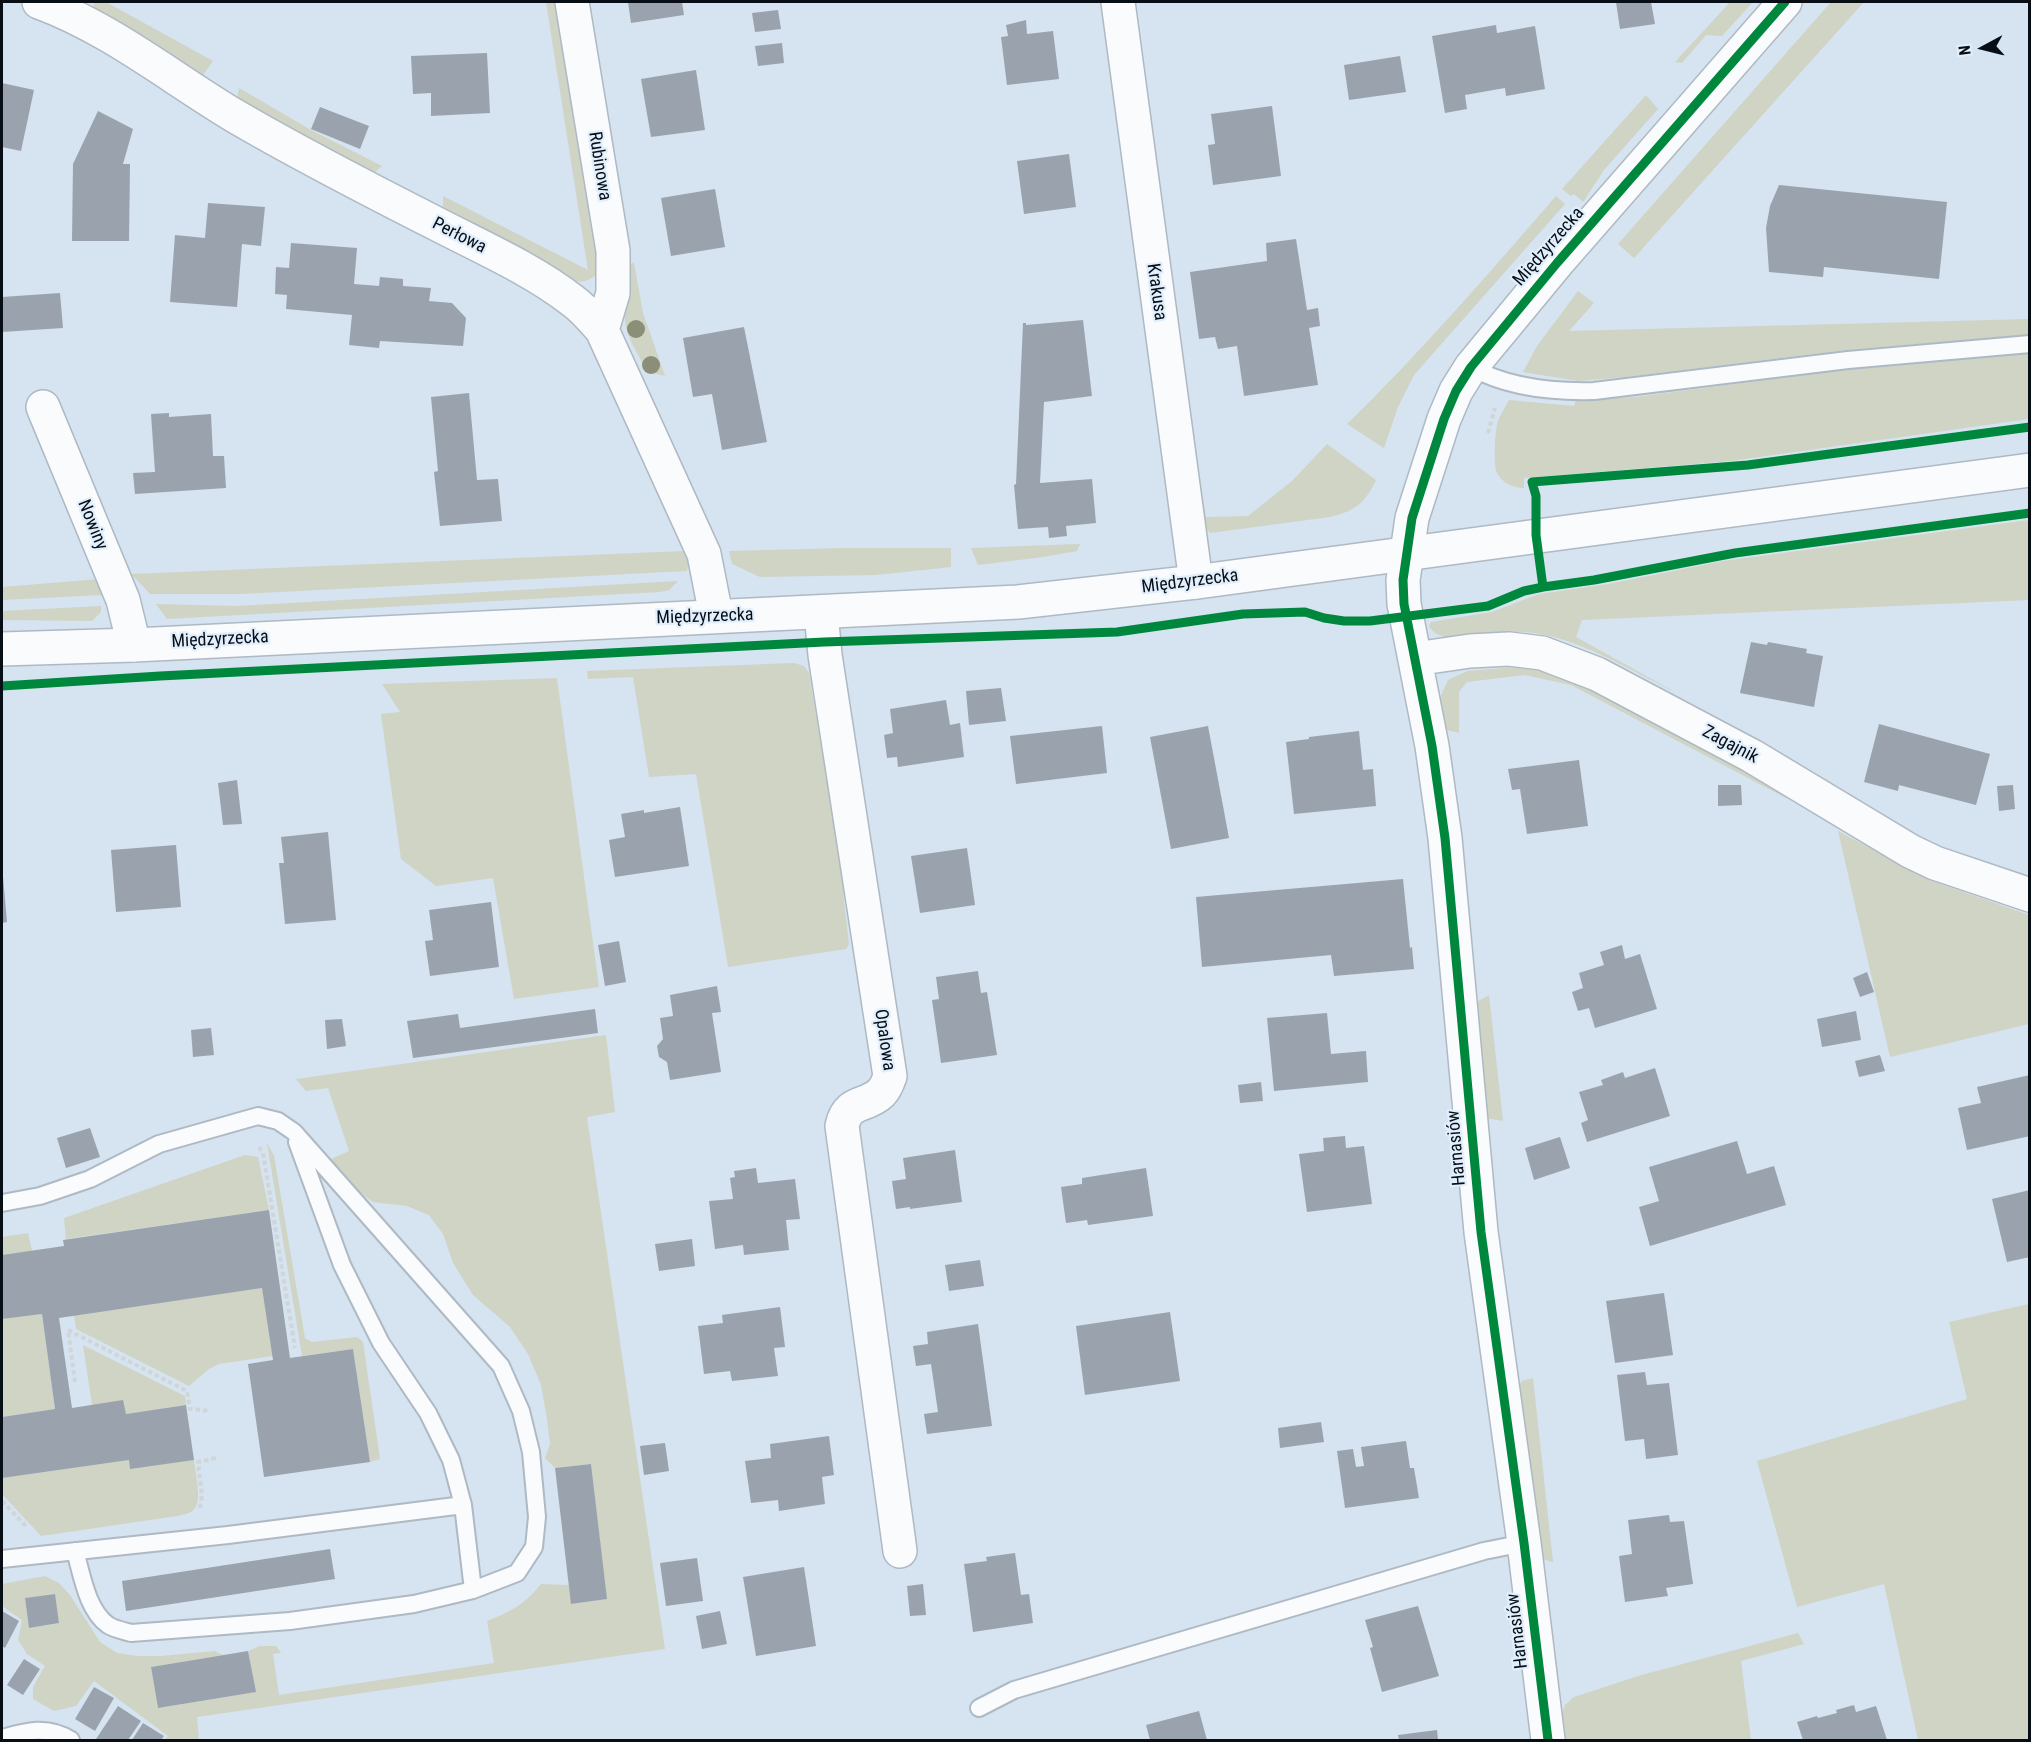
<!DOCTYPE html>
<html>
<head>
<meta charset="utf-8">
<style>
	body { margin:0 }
	#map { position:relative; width:2031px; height:1742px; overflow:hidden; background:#d6e3f0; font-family:"Roboto Condensed",sans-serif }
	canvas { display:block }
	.frame { position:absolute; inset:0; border:3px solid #070e16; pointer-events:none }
	.north { position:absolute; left:1953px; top:18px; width:60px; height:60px; -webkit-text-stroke:4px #e1effd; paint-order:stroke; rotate:263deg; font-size:16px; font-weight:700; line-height:24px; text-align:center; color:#070e16 }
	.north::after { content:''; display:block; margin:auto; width:21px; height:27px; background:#070e16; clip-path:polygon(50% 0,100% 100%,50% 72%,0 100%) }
</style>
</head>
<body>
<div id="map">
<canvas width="2031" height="1742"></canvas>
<div class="frame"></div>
<div class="north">N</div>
</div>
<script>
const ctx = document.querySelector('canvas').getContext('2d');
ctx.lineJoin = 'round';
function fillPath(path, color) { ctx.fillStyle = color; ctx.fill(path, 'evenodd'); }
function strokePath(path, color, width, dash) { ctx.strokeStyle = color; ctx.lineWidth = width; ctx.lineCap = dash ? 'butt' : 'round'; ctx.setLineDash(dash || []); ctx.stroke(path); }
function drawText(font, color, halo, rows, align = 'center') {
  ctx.font = font + ' "Roboto Condensed",sans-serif'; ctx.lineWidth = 4.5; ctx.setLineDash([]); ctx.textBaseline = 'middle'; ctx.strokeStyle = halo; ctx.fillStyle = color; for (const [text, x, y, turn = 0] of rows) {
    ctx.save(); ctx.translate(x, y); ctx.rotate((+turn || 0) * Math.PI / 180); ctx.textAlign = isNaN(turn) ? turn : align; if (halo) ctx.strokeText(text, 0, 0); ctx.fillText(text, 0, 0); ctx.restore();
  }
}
const green = new Path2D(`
	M 95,2 L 106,2 L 213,61 L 201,78 L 89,14 Z
	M 546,2 L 557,2 L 597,264 L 596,275 C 582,285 578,282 562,277 L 443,212 L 443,196 L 588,270 Z
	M 1730,2 L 1753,2 L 1722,36 L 1706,35 L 1682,63 L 1675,62 Z
	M 1831,2 L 1864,2 L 1634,258 L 1618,244 Z
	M 239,88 L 311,130 L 382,166 L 371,175 L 237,100 Z
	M 1646,95 L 1658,109 L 1604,170 L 1583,202 L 1574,194 L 1571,196 L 1562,189 Z
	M 1556,196 L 1565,204 L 1414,375 L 1398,407 L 1384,448 L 1347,424 C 1421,352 1488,274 1556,196 Z
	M 634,263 L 643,313 L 665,376 L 648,372 C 639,356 627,339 625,321 C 623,302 627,283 629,264 Z
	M 1578,291 L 1594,303 L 1569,331 L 2029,319 L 2029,335 L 1847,350 L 1626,377 L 1578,381 L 1523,372 L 1537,346 Z
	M 2029,353 L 2029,419 L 1731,461 L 1524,478 L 1524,488 C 1514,488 1502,483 1497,473 C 1493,463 1495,431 1498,421 C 1501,414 1505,407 1509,400 L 1574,406 L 1576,400 L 1635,397 L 1849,369 Z
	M 1192,426 L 1206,517 L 1248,516 L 1292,481 L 1327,444 L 1376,480 C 1365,503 1355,511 1330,517 L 1210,533 L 1203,524 L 1189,428 Z
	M 2029,520 L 2029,600 L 1582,620 L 1576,637 L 1675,692 C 1633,672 1586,642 1540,634 C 1508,628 1476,638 1444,637 L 1435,633 L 1429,627 L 1431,622 L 1492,612 L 1539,594 L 1608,584 L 1723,561 Z
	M 1080,544 L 1077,551 L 1043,557 L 978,565 L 971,548 Z
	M 844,548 L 951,548 L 951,567 L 876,575 L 760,577 L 732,564 L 729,551 Z
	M 684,551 L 689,560 L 687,571 L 241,594 L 150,594 L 131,574 Z
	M 100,579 L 103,587 L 102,595 L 2,600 L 2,587 Z
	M 678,581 L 669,590 L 660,592 L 167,619 L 156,604 L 237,606 Z
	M 101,606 L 101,612 L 92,621 L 2,620 L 2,611 Z
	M 794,663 L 804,666 L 809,673 L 843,878 L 844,902 L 849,944 L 846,949 L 728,967 L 696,774 L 649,777 L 633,677 L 588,679 L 587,671 Z
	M 1515,667 C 1537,669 1555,673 1575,681 L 1778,787 L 1786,798 L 1571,685 L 1525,675 L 1467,682 L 1459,692 L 1459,733 L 1443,729 L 1439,700 L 1448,680 L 1467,671 Z
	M 557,678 L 599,987 L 514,999 L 493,878 L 436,886 L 401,859 L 381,714 L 400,712 L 382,684 Z
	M 1838,831 L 1932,881 L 2029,915 L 2029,1024 L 1890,1057 Z
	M 1489,995 L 1503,1121 L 1485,1118 L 1475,1003 Z
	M 606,1035 L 615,1112 L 587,1117 L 665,1649 L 197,1717 L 199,1740 L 165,1740 L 168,1736 L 94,1681 L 76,1706 L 54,1711 L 33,1699 L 33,1687 L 45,1666 L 27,1654 L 18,1640 L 22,1620 L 2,1606 L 2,1584 L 45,1576 L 59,1583 L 70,1595 L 100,1642 L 117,1653 L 137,1656 L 161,1656 L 215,1651 L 223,1655 L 151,1667 L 158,1708 L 255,1692 L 248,1651 L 260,1646 L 276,1646 L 281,1653 L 273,1654 L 279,1695 L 494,1663 L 487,1621 C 512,1611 524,1605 541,1584 L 569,1585 L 572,1604 L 606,1599 L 591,1464 L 555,1468 L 545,1458 L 550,1444 L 547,1419 L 541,1385 L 528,1354 L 510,1327 L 473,1295 L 453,1263 L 443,1234 L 429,1215 L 407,1206 L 373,1202 L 351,1186 L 329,1160 L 349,1151 L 328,1088 L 306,1091 L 296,1079 ZM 54,1594 L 59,1623 L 29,1628 L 25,1598 Z
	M 267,1143 L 274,1156 L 305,1338 L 312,1342 L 357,1337 L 363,1342 L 380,1459 L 370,1462 L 353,1349 L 302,1356 Z
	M 245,1155 L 258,1157 L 269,1210 L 66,1239 L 64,1218 Z
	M 28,1233 L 32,1251 L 2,1255 L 2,1237 Z
	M 262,1288 L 273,1356 L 219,1364 L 209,1369 L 189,1386 L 76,1329 L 74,1315 Z
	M 2029,1304 L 2029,1740 L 1918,1740 L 1884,1584 L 1797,1607 L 1757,1461 L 1967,1399 L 1949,1322 Z
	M 42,1314 L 55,1409 L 2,1417 L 2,1319 Z
	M 83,1345 L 185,1396 L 186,1405 L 126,1414 L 92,1405 Z
	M 1533,1378 L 1553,1562 L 1542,1559 L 1517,1389 L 1522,1381 Z
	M 129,1460 L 194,1460 C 195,1471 202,1500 195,1508 C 191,1514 184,1514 177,1516 L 41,1536 L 2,1494 L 2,1478 Z
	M 1798,1633 L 1804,1644 L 1741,1661 L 1751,1740 L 1564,1740 L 1561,1717 L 1565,1705 L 1574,1697 L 1638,1676 Z`);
const building = new Path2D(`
	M 628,2 L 682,2 L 684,15 L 631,23 Z
	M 1616,2 L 1651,2 L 1655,24 L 1620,29 Z
	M 778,10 L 781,29 L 755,32 L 752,13 Z
	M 1026,20 L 1027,34 L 1053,31 L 1059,79 L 1007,85 L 1001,37 L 1008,36 L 1006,25 Z
	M 1496,25 L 1497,33 L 1535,26 L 1545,89 L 1506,96 L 1505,88 L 1465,95 L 1467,109 L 1445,113 L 1432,36 Z
	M 782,43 L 784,63 L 758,66 L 755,46 Z
	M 487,53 L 490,113 L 431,116 L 431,93 L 413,94 L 411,56 Z
	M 1400,56 L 1406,92 L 1349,100 L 1344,65 Z
	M 696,70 L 705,130 L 651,137 L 641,79 Z
	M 2,83 L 34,90 L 21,151 L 2,147 Z
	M 1272,106 L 1281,176 L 1213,185 L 1208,145 L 1215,144 L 1211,114 Z
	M 320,107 L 369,126 L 360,149 L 311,129 Z
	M 98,111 L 133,129 L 123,164 L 130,164 L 129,241 L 72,241 L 73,164 Z
	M 1069,154 L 1076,207 L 1024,214 L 1017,161 Z
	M 1779,185 L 1947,202 L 1939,279 L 1824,267 L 1823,277 L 1769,272 L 1766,228 L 1770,206 Z
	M 715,189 L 725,247 L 671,256 L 661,198 Z
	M 208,203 L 265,207 L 261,246 L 242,244 L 237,307 L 170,302 L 175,235 L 205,238 Z
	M 1296,239 L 1307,310 L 1318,308 L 1320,326 L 1309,328 L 1318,385 L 1244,396 L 1237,346 L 1218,349 L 1215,337 L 1199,339 L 1190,272 L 1267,261 L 1266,243 Z
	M 291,243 L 357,248 L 354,284 L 379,286 L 380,277 L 403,279 L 403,286 L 431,288 L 429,301 L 452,303 L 466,318 L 463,346 L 380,341 L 379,348 L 349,345 L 352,315 L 286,309 L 287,295 L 275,294 L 276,267 L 289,268 Z
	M 60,293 L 63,328 L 2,332 L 2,297 Z
	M 1083,320 L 1092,396 L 1044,402 L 1040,483 L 1092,479 L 1096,523 L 1066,526 L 1067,536 L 1049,538 L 1048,527 L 1018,529 L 1014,485 L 1016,484 L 1023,323 L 1026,323 L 1026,325 Z
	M 744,327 L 767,442 L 722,450 L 712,394 L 693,397 L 683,338 Z
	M 469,393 L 477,480 L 498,479 L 502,521 L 440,526 L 434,472 L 438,471 L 431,397 Z
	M 169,413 L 169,417 L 211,414 L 213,456 L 224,456 L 226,488 L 135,494 L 133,473 L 155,472 L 151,414 Z
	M 1751,642 L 1767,645 L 1768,642 L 1807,649 L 1806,653 L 1823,656 L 1814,707 L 1740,693 Z
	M 1001,688 L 1006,721 L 969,725 L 966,691 Z
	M 946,700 L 950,725 L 960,723 L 964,757 L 898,767 L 897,757 L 887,758 L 884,735 L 893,733 L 890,709 Z
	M 1879,724 L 1990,754 L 1976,805 L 1899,785 L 1898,791 L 1864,782 Z
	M 1102,726 L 1107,773 L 1016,784 L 1010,736 Z
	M 1208,726 L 1229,838 L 1171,849 L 1150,737 Z
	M 1359,731 L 1363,770 L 1373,769 L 1376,806 L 1294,814 L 1286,742 L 1309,739 L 1309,737 Z
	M 1579,760 L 1588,826 L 1527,834 L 1520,789 L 1512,790 L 1508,769 Z
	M 237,780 L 242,824 L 223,825 L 218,783 Z
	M 1718,785 L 1741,785 L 1742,805 L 1718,806 Z
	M 2013,785 L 2015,809 L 1999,811 L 1997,786 Z
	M 680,807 L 689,866 L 615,877 L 609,840 L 625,837 L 621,814 L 644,810 L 644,813 Z
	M 328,832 L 336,920 L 285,924 L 279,863 L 284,863 L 281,837 Z
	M 176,845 L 181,907 L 116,912 L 111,850 Z
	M 967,848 L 975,905 L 920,913 L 911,856 Z
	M 2,876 L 3,876 L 7,922 L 2,923 Z
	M 1403,879 L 1410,948 L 1412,947 L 1414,969 L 1334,976 L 1331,955 L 1202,967 L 1196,897 Z
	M 491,902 L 499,967 L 430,976 L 425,941 L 433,940 L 429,910 Z
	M 619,941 L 626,982 L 605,986 L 598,945 Z
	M 1622,945 L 1625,959 L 1640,954 L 1657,1009 L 1595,1028 L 1589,1008 L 1578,1011 L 1572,992 L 1583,988 L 1579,973 L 1604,965 L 1600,952 Z
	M 978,971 L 981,993 L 987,992 L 997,1055 L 941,1063 L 932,1000 L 939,999 L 936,977 Z
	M 1867,972 L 1874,992 L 1860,997 L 1853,978 Z
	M 717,986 L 721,1012 L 712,1013 L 721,1072 L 670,1080 L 667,1062 L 659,1057 L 657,1046 L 663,1039 L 660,1018 L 673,1016 L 670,995 Z
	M 595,1009 L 598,1033 L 413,1058 L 407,1021 L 458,1014 L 460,1028 Z
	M 1856,1011 L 1861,1040 L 1822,1047 L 1817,1019 Z
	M 1327,1013 L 1331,1054 L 1366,1051 L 1368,1082 L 1274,1091 L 1267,1018 Z
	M 342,1019 L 346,1046 L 327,1049 L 325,1020 Z
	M 211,1028 L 214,1055 L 193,1057 L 191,1030 Z
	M 1880,1055 L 1885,1071 L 1859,1077 L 1855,1061 Z
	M 1655,1068 L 1670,1116 L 1587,1142 L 1581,1123 L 1588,1120 L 1579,1092 L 1603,1085 L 1601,1080 L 1623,1072 L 1625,1078 Z
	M 2030,1075 L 2030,1136 L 1967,1150 L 1958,1108 L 1981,1103 L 1977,1087 Z
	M 1261,1082 L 1263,1101 L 1240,1103 L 1238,1085 Z
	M 90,1128 L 100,1157 L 66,1168 L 57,1138 Z
	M 1345,1136 L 1346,1148 L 1364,1146 L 1372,1204 L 1307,1212 L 1299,1154 L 1324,1151 L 1323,1138 Z
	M 1560,1137 L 1570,1168 L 1534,1180 L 1525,1148 Z
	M 1737,1141 L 1747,1174 L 1774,1166 L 1786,1205 L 1650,1246 L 1639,1207 L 1659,1201 L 1649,1167 Z
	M 955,1150 L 962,1202 L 910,1209 L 910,1207 L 896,1209 L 892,1181 L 906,1179 L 903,1158 Z
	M 756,1168 L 758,1183 L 795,1179 L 800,1219 L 786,1220 L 789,1250 L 744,1255 L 743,1245 L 715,1249 L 709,1201 L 733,1199 L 730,1178 L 735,1177 L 734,1171 Z
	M 1146,1168 L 1153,1216 L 1088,1225 L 1087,1220 L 1066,1223 L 1061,1187 L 1082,1184 L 1082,1178 Z
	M 2030,1190 L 2030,1257 L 2007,1262 L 1992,1199 Z
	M 269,1210 L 290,1358 L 353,1349 L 370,1462 L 264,1477 L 248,1364 L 273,1360 L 262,1288 L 59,1318 L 72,1408 L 123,1400 L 126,1414 L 186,1405 L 194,1460 L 130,1469 L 129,1460 L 2,1478 L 2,1417 L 55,1409 L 42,1314 L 2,1319 L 2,1255 L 64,1246 L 63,1240 Z
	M 692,1239 L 695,1266 L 659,1271 L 655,1244 Z
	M 980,1260 L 984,1286 L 949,1291 L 945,1265 Z
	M 1664,1293 L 1673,1355 L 1615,1363 L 1606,1301 Z
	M 780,1307 L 785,1347 L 774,1348 L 778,1376 L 732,1381 L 730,1371 L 704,1374 L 698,1326 L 723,1323 L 722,1315 Z
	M 1170,1312 L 1180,1381 L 1085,1395 L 1076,1326 Z
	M 978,1324 L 992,1426 L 927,1434 L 924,1414 L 938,1412 L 931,1364 L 916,1366 L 913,1346 L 928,1344 L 927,1332 Z
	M 1645,1372 L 1647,1385 L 1669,1383 L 1678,1455 L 1646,1459 L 1644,1439 L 1625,1441 L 1617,1375 Z
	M 1321,1422 L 1324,1442 L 1280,1448 L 1278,1428 Z
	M 829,1436 L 834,1475 L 822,1477 L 825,1504 L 779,1511 L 778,1500 L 751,1503 L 745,1461 L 771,1458 L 770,1444 Z
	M 1406,1441 L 1410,1468 L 1414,1468 L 1419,1498 L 1345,1508 L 1337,1451 L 1353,1449 L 1356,1467 L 1364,1466 L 1361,1447 Z
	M 665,1443 L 669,1471 L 644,1475 L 640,1446 Z
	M 591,1464 L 607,1599 L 571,1604 L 555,1468 Z
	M 1669,1515 L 1670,1522 L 1684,1521 L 1693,1584 L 1666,1588 L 1668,1596 L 1625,1602 L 1619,1556 L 1632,1554 L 1628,1520 Z
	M 330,1549 L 335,1579 L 126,1611 L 122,1581 Z
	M 1015,1553 L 1021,1595 L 1029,1594 L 1033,1623 L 973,1632 L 964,1564 L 987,1561 L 986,1557 Z
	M 697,1558 L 703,1601 L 666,1606 L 660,1563 Z
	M 804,1567 L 816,1646 L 756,1656 L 743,1577 Z
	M 923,1584 L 926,1615 L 910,1616 L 907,1586 Z
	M 55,1594 L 59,1623 L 29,1628 L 25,1598 Z
	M 1418,1606 L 1439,1676 L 1382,1692 L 1370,1648 L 1373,1647 L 1365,1620 Z
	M 2,1611 L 19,1621 L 5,1648 L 2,1646 Z
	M 720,1611 L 727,1644 L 702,1649 L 696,1616 Z
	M 248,1651 L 256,1692 L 158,1708 L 151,1667 Z
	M 24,1659 L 40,1669 L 23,1695 L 7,1685 Z
	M 94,1687 L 114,1698 L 95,1731 L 75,1719 Z
	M 1854,1705 L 1856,1712 L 1876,1706 L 1887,1740 L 1803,1740 L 1797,1722 L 1817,1716 L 1818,1718 L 1837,1713 L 1836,1710 Z
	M 118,1706 L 141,1721 L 128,1740 L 99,1740 L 96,1739 Z
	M 1199,1711 L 1207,1740 L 1150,1740 L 1146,1725 Z
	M 143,1723 L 164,1736 L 161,1740 L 132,1740 Z
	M 1437,1730 L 1438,1740 L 1399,1740 L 1398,1735 Z`);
const path = new Path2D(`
	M 1488,433 L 1495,408
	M 259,1147 L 263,1153 L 295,1348
	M 75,1382 L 68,1330 L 187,1391 L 190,1409 L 210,1411
	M 2,1501 L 26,1526
	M 200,1508 L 202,1496 L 198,1462 L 216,1458`);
const service = new Path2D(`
	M 1471,367 C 1506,387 1554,392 1594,391 L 1848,360 L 2030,344
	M 2,1203 L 40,1196 L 90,1179 L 159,1144 L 258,1116 L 278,1121 L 294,1132 L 501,1366 L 521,1411 L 531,1452 L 537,1517 L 534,1547 L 517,1573 L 473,1590
	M 75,1551 C 82,1575 87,1610 108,1625 C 114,1629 124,1631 131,1633 L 290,1621 L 414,1604 L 473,1590 L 463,1505
	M 2,1559 L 228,1535 L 463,1505 L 451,1460 L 428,1413 L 381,1343 L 342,1265 L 297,1142
	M 979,1708 L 1014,1690 L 1484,1551 L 1524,1543
	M 2,1738 C 26,1731 48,1725 71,1740`);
const minor = new Path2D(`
	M 39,2 C 110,28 170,77 235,116 C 300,154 368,189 435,223 C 481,247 532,269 573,301 C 584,309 593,320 602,330 L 704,554 L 716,615
	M 572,2 L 613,251 L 613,293 L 602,330
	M 1118,2 L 1196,582
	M 43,407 L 123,600 L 134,645
	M 821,613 L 825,655 L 890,1076 C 888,1082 886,1088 881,1093 C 865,1108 848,1099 842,1126 L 900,1551
	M 1415,659 L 1470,651 L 1509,649 L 1542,653 L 1597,674 L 1752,756 L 1910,851 L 1935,863 L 2030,895
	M 1548,1740 L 1524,1543 L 1481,1232 L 1445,838 L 1432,746 L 1404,604 L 1403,580 L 1412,518 L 1444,419 L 1456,391 L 1471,367 L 1557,263 L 1785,2`);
const secondary = new Path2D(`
	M 2,649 L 134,645 L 1018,602 L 1196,582 L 2030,470`);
const cycleway = new Path2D(`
	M 1543,587 L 1536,535 L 1536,496 L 1532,482 L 1748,465 L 2030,427
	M 2,686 L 160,676 L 824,642 L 1117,632 L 1243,614 L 1305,612 L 1324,618 L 1344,621 L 1370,621 L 1488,606 L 1524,591 L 1543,587 L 1594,580 L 1735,553 L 2030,513
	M 1548,1740 L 1524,1543 L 1481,1232 L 1445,838 L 1432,746 L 1404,604 L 1403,580 L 1412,518 L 1444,419 L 1456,391 L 1471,367 L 1557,263 L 1785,2`);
const trees = [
	[636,329],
	[651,365]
];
const streetNames = [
	["Rubinowa",599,166,81],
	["Perłowa",459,236,27],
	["Międzyrzecka",1549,247,-49],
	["Krakusa",1156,292,82],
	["Nowiny",92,525,68],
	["Międzyrzecka",1190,582,-7],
	["Międzyrzecka",705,617,-2],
	["Międzyrzecka",220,640,-3],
	["Zagajnik",1730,745,28],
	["Opalowa",884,1040,82],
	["Harnasiów",1457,1148,-95],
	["Harnasiów",1518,1631,-97]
];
fillPath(green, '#cfd4c5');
fillPath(building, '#9aa3ad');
strokePath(service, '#aeb9c3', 20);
strokePath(minor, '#aeb9c3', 36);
strokePath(secondary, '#aeb9c3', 36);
strokePath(path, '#d1d5d8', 4, [4.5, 3]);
strokePath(service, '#f9fbfd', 16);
strokePath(minor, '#f9fbfd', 33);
strokePath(secondary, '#f9fbfd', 33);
strokePath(cycleway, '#00873e', 9);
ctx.fillStyle = '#8b8f78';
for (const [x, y] of trees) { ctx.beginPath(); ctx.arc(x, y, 9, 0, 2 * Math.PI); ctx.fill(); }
drawText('18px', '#070e16', '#e1effd', streetNames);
</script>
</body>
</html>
